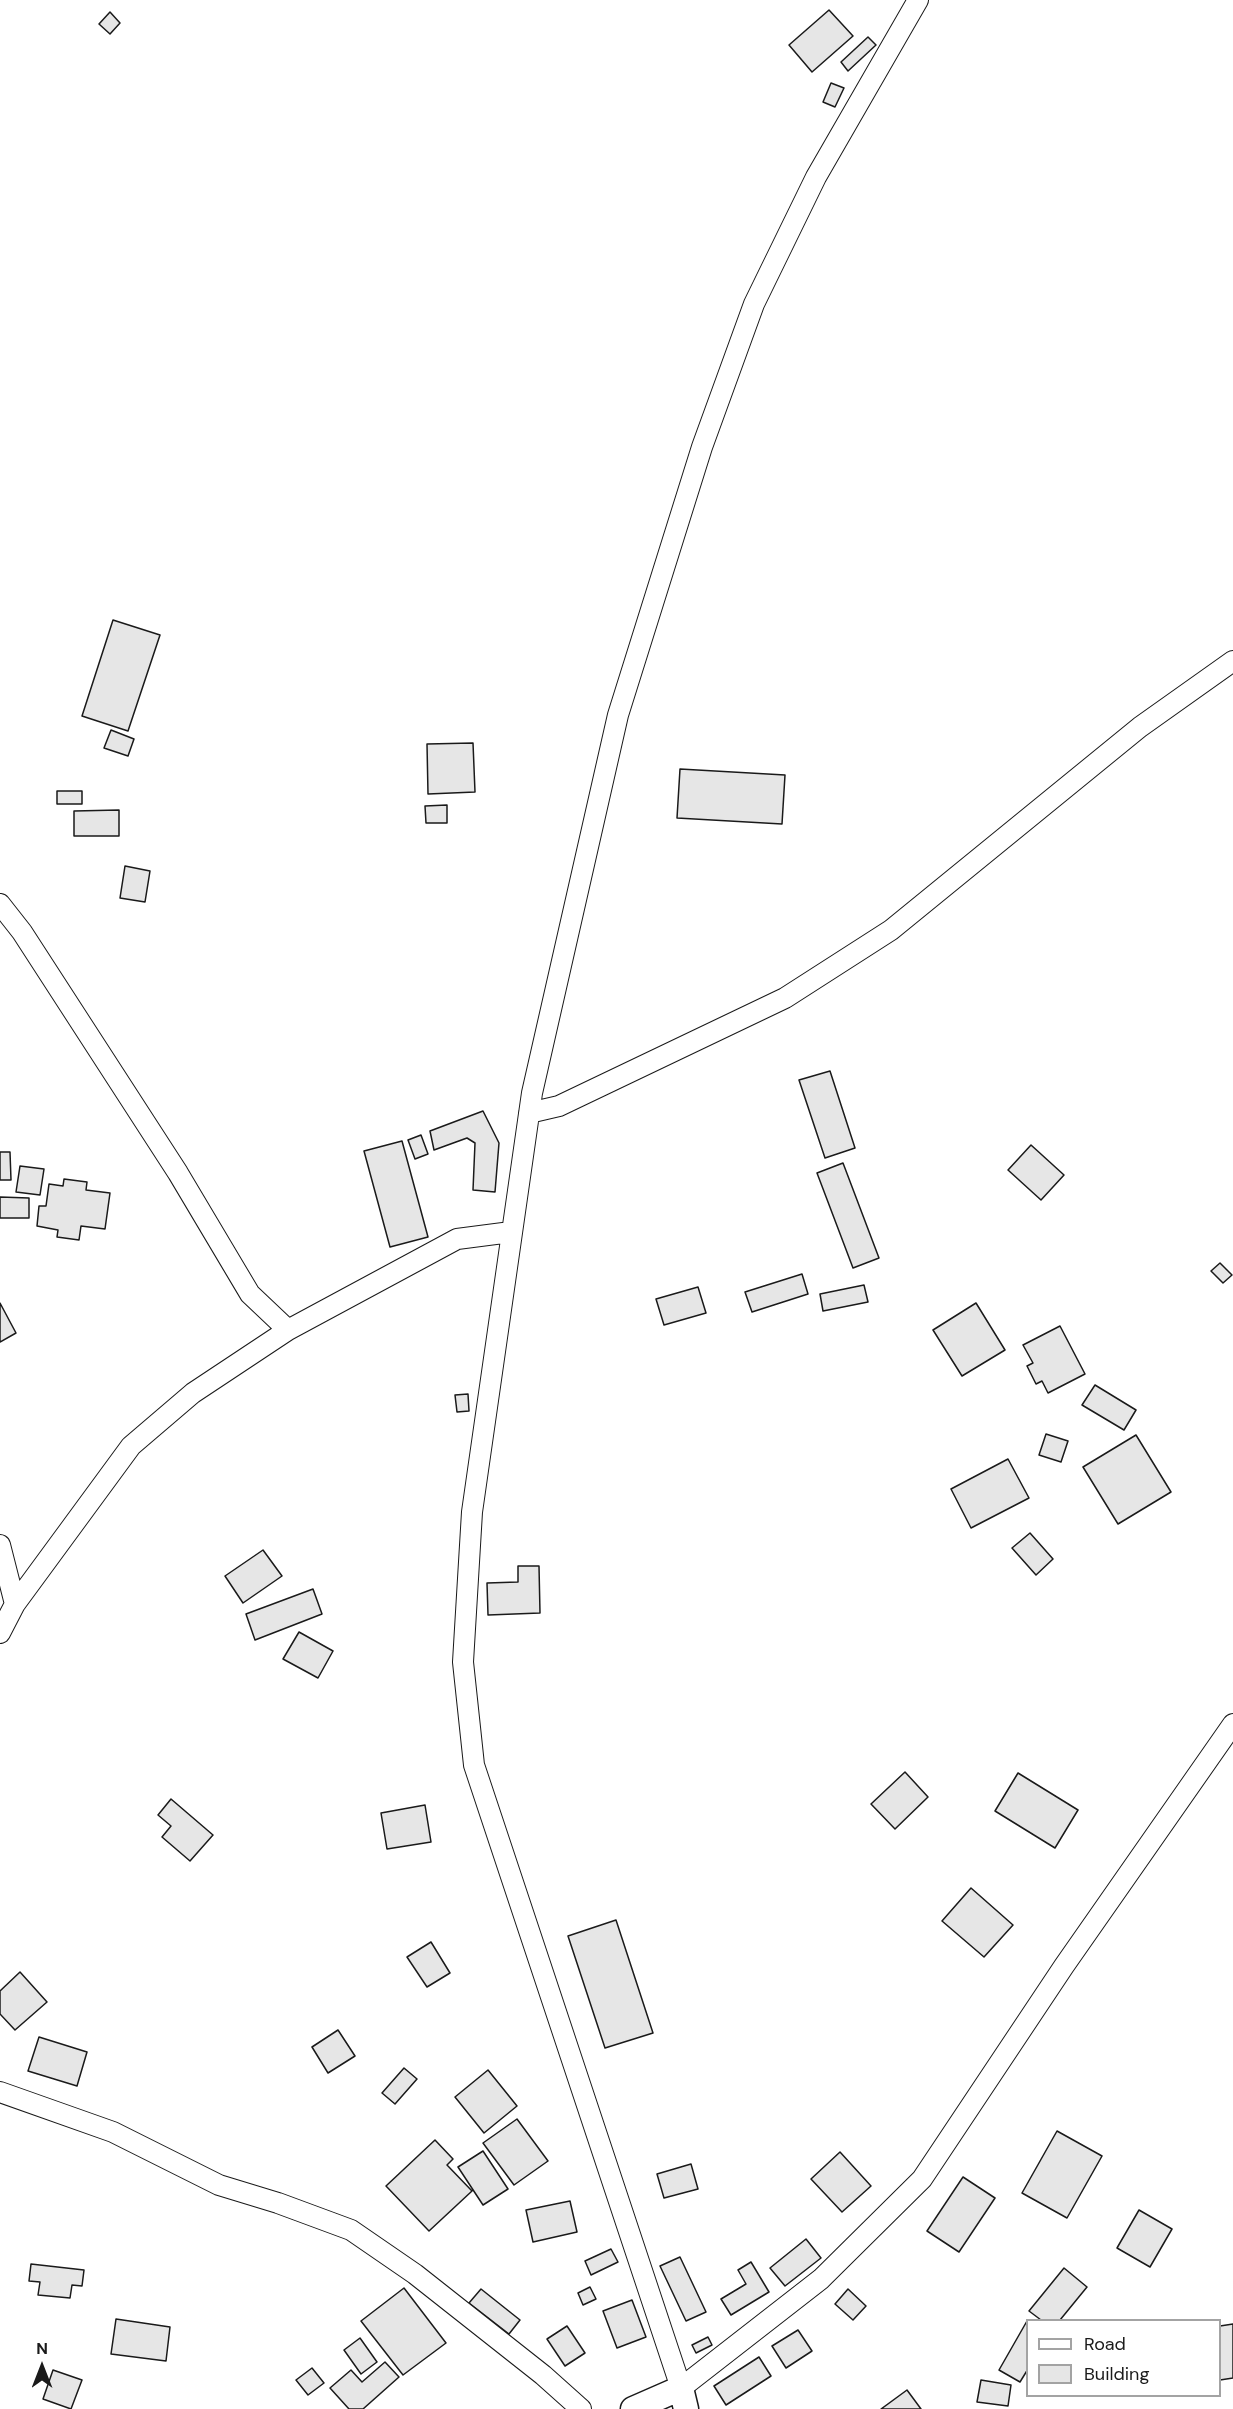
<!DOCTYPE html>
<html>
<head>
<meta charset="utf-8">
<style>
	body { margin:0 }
	#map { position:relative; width:1233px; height:2409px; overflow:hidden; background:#fff; font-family:"DM Sans",sans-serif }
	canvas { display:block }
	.legend { position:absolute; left:1026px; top:2319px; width:195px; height:78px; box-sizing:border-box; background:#fff; border:2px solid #a3a3a3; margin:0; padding:8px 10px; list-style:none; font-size:18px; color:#1a1a1a }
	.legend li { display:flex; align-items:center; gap:12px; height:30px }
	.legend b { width:30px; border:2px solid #a3a3a3 }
	.north { position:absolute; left:12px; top:2337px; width:60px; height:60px; -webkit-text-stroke:4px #fff; paint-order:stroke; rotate:0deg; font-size:16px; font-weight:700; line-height:24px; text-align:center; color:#1a1a1a }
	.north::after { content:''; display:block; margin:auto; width:21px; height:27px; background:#1a1a1a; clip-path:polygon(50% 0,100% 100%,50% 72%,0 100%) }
</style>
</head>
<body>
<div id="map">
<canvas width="1233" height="2409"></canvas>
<ul class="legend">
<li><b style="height:8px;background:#fff"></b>Road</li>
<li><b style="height:16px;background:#e6e6e6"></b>Building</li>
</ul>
<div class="north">N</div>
</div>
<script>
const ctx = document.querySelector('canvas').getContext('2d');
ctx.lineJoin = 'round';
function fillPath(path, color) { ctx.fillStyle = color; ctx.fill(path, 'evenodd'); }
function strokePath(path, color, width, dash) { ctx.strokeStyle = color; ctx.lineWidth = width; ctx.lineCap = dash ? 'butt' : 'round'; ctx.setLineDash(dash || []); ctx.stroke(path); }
const building = new Path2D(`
	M 829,10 L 853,36 L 812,72 L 789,45 Z
	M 110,12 L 120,23 L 110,34 L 99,24 Z
	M 868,37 L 876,45 L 848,71 L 841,62 Z
	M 831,83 L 844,88 L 835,107 L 823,102 Z
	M 113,620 L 160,635 L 128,731 L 82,716 Z
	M 111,730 L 134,739 L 128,756 L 104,748 Z
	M 473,743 L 475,792 L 428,794 L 427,744 Z
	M 680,769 L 785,775 L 782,824 L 677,818 Z
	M 57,791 L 82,791 L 82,804 L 57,804 Z
	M 447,805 L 447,823 L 426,823 L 425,806 Z
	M 119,810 L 119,836 L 74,836 L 74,811 Z
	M 125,866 L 150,871 L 145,902 L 120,898 Z
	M 830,1071 L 855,1148 L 825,1158 L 799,1080 Z
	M 483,1111 L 499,1143 L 495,1192 L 473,1190 L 475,1143 L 467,1138 L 434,1150 L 430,1131 Z
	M 421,1135 L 428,1154 L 415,1159 L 408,1140 Z
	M 402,1141 L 428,1237 L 390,1247 L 364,1151 Z
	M 1031,1145 L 1064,1175 L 1041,1200 L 1008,1170 Z
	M 0,1152 L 10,1152 L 11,1180 L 0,1180 Z
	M 843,1163 L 879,1258 L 853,1268 L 817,1173 Z
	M 20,1166 L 44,1169 L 40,1195 L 16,1192 Z
	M 64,1179 L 87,1182 L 86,1190 L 110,1193 L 105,1229 L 81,1226 L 79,1240 L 57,1237 L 58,1230 L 37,1226 L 39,1206 L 46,1206 L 49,1184 L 63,1186 Z
	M 0,1197 L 29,1198 L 29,1218 L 0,1218 Z
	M 1220,1263 L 1232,1275 L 1223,1283 L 1211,1271 Z
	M 802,1274 L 808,1294 L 752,1312 L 745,1292 Z
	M 864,1285 L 868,1302 L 823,1311 L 820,1294 Z
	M 698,1287 L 706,1313 L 664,1325 L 656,1299 Z
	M 0,1303 L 16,1333 L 0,1342 Z
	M 976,1303 L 1005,1350 L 962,1376 L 933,1330 Z
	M 1060,1326 L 1085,1374 L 1048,1393 L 1042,1381 L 1036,1384 L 1027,1366 L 1033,1363 L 1023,1345 Z
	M 1095,1385 L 1136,1410 L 1124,1430 L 1082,1405 Z
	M 468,1394 L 469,1411 L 457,1412 L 455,1395 Z
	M 1046,1434 L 1068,1441 L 1061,1462 L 1039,1455 Z
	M 1136,1435 L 1171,1492 L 1118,1524 L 1083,1467 Z
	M 1008,1459 L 1029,1498 L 971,1528 L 951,1489 Z
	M 1030,1533 L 1053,1559 L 1036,1575 L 1012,1548 Z
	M 263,1550 L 282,1576 L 243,1603 L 225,1576 Z
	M 518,1566 L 539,1566 L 540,1613 L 488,1615 L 487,1583 L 518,1582 Z
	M 313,1589 L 322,1614 L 255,1640 L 246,1614 Z
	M 299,1632 L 333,1651 L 318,1678 L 283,1659 Z
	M 905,1772 L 928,1797 L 895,1829 L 871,1804 Z
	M 1018,1773 L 1078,1810 L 1055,1848 L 995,1811 Z
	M 171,1799 L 213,1835 L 190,1861 L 162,1837 L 171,1826 L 158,1815 Z
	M 425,1805 L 431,1842 L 387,1849 L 381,1813 Z
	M 971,1888 L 1013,1925 L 984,1957 L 942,1921 Z
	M 616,1920 L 653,2033 L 605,2048 L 568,1936 Z
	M 431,1942 L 450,1973 L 427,1987 L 407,1957 Z
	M 20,1972 L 47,2002 L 15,2030 L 0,2014 L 0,1991 Z
	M 338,2030 L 355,2056 L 328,2073 L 312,2047 Z
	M 39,2037 L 87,2052 L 77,2086 L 28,2071 Z
	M 404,2068 L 417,2079 L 395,2104 L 382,2093 Z
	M 488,2070 L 517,2106 L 484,2133 L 455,2097 Z
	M 517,2119 L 548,2161 L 514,2185 L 483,2143 Z
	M 1057,2131 L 1102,2156 L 1067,2218 L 1022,2193 Z
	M 435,2140 L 453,2159 L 447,2165 L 472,2191 L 429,2231 L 386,2186 Z
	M 483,2151 L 508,2189 L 483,2205 L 458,2167 Z
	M 840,2152 L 871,2186 L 842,2212 L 811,2179 Z
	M 691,2164 L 698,2189 L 664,2198 L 657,2174 Z
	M 963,2177 L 995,2198 L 959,2252 L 927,2231 Z
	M 570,2201 L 577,2232 L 533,2242 L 526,2210 Z
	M 1139,2210 L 1172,2229 L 1150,2267 L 1117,2248 Z
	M 806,2239 L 821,2258 L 785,2286 L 770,2268 Z
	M 611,2249 L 618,2262 L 591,2275 L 585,2261 Z
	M 680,2257 L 706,2312 L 686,2321 L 660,2266 Z
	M 751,2262 L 769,2292 L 731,2315 L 721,2299 L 746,2284 L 738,2270 Z
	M 31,2264 L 84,2270 L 82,2286 L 72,2285 L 70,2298 L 38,2295 L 40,2282 L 29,2281 Z
	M 1064,2268 L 1087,2287 L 1060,2320 L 1041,2320 L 1029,2311 Z
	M 590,2287 L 596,2299 L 583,2305 L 578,2293 Z
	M 404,2288 L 446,2343 L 403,2375 L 361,2321 Z
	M 481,2289 L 520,2320 L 509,2334 L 469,2303 Z
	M 848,2289 L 866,2306 L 853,2320 L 835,2304 Z
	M 632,2300 L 646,2337 L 617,2348 L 603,2311 Z
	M 116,2319 L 170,2327 L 166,2361 L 111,2354 Z
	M 1027,2321 L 1028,2369 L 1020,2382 L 999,2370 Z
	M 1233,2324 L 1233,2378 L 1220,2380 L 1220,2326 Z
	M 567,2326 L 585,2353 L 565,2366 L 547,2339 Z
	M 798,2330 L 812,2351 L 786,2368 L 772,2346 Z
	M 708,2337 L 712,2345 L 696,2353 L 692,2345 Z
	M 360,2338 L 377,2362 L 361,2374 L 344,2350 Z
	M 759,2357 L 771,2376 L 726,2405 L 714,2386 Z
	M 385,2362 L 399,2377 L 363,2409 L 349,2409 L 330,2388 L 351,2370 L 362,2382 Z
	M 312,2368 L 324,2383 L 308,2395 L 296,2380 Z
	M 53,2370 L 82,2380 L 71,2409 L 43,2399 Z
	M 981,2380 L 1011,2385 L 1008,2406 L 977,2402 Z
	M 907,2390 L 921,2409 L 881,2409 Z`);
const minor = new Path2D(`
	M 918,0 L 816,177 L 754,304 L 702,447 L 618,715 L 532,1093 L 472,1512 L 463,1662 L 474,1765 L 681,2388 L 821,2279 L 922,2179 L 1064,1966 L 1233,1724
	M 0,904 L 22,932 L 178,1173 L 250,1294 L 288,1330 L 457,1239 L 511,1232
	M 529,1113 L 559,1106 L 785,998 L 891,930 L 1140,727 L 1233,661
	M 0,1545 L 15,1604
	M 0,1633 L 15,1604 L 131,1446 L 193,1393 L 288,1330
	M 0,2092 L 113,2132 L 219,2185 L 278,2203 L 351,2230 L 415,2274 L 543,2375 L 581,2409`);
const tertiary = new Path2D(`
	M 633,2409 L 681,2388 L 686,2409`);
fillPath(building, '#e6e6e6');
strokePath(building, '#1a1a1a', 1.5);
strokePath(minor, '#1a1a1a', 22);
strokePath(tertiary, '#1a1a1a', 27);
strokePath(minor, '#fff', 20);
strokePath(tertiary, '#fff', 24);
</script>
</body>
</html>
